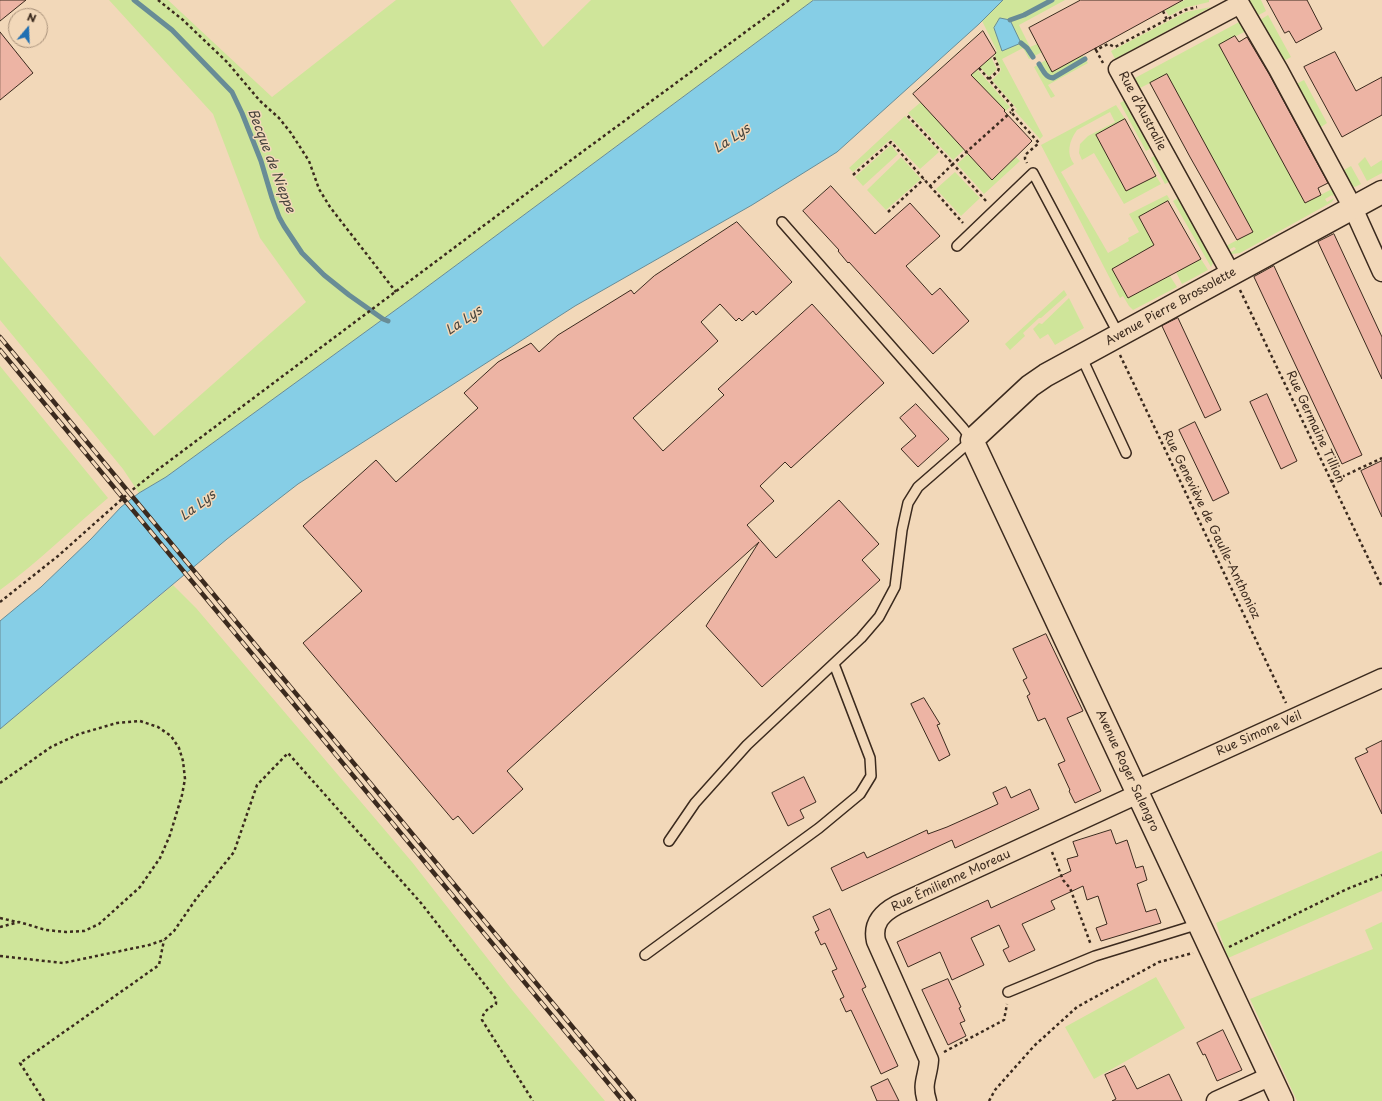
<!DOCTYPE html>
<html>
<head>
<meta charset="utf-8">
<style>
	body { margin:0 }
	#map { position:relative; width:1382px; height:1101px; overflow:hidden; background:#f2d8b9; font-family:"Playpen Sans",sans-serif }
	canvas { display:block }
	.north { position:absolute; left:8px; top:8px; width:40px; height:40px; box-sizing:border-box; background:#f2d8b9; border:1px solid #a9927b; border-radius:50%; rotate:19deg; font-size:11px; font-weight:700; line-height:16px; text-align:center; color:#3b2a1e }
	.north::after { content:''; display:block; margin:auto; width:14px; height:18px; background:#1f6fb2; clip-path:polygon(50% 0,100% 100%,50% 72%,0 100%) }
</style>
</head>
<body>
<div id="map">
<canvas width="1382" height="1101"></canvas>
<div class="north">N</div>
</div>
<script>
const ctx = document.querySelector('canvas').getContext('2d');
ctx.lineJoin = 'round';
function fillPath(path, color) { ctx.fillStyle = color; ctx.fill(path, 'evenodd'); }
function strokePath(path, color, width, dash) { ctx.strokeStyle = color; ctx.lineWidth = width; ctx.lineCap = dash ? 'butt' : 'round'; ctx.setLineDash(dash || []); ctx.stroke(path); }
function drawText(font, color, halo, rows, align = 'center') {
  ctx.font = font + ' "Playpen Sans",sans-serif'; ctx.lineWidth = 3; ctx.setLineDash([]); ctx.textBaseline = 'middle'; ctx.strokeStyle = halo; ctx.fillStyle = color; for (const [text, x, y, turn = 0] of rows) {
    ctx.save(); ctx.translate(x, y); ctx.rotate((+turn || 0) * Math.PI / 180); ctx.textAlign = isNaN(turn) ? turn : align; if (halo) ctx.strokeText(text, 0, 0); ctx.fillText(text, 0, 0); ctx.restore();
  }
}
const green = new Path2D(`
	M 109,0 L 168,0 L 272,97 L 396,0 L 510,0 L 543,47 L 591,0 L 814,0 L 412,298 L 166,477 L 139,493 L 123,469 L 0,320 L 0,256 L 154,436 L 306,302 L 260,238 L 213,114 Z
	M 1003,0 L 1065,0 L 1019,25 L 1030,47 L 1037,44 L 1042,52 L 1029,59 L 1023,48 L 1002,59 L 1043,136 L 1040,139 L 1015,111 L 1017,109 L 992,80 L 1000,72 L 1001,69 L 994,54 L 997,51 L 982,21 Z
	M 1185,0 L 1209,0 L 1209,2 L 1184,8 L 1169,16 L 1165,10 Z
	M 1249,0 L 1261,0 L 1266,11 L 1257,16 Z
	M 1211,7 L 1115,59 L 1111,51 L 1186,12 Z
	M 1268,15 L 1291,57 L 1282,62 L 1260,20 Z
	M 1241,21 L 1246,31 L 1219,45 L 1297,188 L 1305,203 L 1332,189 L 1334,193 L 1333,197 L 1332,195 L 1325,199 L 1327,202 L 1334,198 L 1332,202 L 1240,253 L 1232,254 L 1230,253 L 1236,249 L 1234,247 L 1228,250 L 1226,246 L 1252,232 L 1150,83 L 1140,88 L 1135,78 Z
	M 1082,55 L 1088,63 L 1048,85 L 1055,96 L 1051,98 L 1034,67 L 1046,60 L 1052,71 Z
	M 991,57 L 997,69 L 989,77 L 980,67 Z
	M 977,69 L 1010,107 L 953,160 L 908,113 L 921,102 L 963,148 L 1005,110 L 960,85 Z
	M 1304,80 L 1327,123 L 1318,129 L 1294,85 Z
	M 1127,99 L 1153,147 L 1146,151 L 1120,103 Z
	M 1116,105 L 1125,119 L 1096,135 L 1126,191 L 1156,176 L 1161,184 L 1124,204 L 1094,153 L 1082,160 L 1079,153 L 1080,144 L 1088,136 L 1115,122 L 1110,112 L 1077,130 C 1069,141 1066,154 1074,164 L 1061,172 L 1108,253 L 1129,241 L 1128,238 L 1139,232 L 1129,214 L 1167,195 L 1170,200 L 1139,217 L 1154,245 L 1113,269 L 1128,298 L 1170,276 L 1177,287 L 1133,310 L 1129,306 L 1123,296 L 1120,298 L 1041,145 Z
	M 905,116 L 939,152 L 920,169 L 891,139 L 853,172 L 849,168 Z
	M 891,145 L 898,154 L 863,186 L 855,177 Z
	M 968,154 L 992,180 L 1016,157 L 1020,161 L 984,194 L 957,164 Z
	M 1157,154 L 1171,181 L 1165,184 L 1151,158 Z
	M 901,157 L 921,179 L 886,210 L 867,190 Z
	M 1365,157 L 1371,167 L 1382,160 L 1382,173 L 1367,181 L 1358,164 Z
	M 1351,166 L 1361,184 L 1355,187 L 1350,185 L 1342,171 Z
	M 955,172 L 980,198 L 961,216 L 936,189 Z
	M 1180,197 L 1212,258 L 1213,263 L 1211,267 L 1173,201 Z
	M 1201,259 L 1208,270 L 1182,284 L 1176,272 Z
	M 1064,290 L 1067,295 L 1041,318 L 1039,318 L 1023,333 L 1025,336 L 1010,350 L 1005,344 Z
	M 1069,298 L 1084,328 L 1055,345 L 1048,334 L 1040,339 L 1033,329 L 1039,323 L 1042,324 Z
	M 0,366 L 108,498 C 72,528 39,562 0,590 Z
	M 173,585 L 196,608 L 412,862 L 513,991 L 605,1101 L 0,1101 L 0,729 Z
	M 1382,851 L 1382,891 L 1228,958 L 1216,923 Z
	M 1382,922 L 1382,1101 L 1297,1101 L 1250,999 L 1373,949 L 1365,930 Z
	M 1156,977 L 1185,1028 L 1094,1079 L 1065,1027 Z`);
const water = new Path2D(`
	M 814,0 L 1003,0 L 979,24 L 837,152 L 752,205 L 575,306 L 298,484 L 227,539 L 0,729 L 0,621 L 41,587 L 91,539 L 121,507 L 139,493 L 166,477 L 412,298 Z
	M 1000,18 L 1010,20 L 1021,43 L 1002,51 L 994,28 Z`);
const stream = new Path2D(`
	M 134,0 L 172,30 L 232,92 L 242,113 L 261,161 L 272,198 L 279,217 L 284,226 L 302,253 L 324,275 L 349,295 L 383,319 L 388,321
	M 1010,20 L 1024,15 L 1052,0
	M 1021,43 L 1027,48 L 1033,57
	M 1039,64 C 1043,70 1045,77 1053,78 L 1085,59`);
const building = new Path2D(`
	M 0,0 L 26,0 L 0,21 Z
	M 1081,0 L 1183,0 L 1052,72 L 1029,28 Z
	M 1267,0 L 1307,0 L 1322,29 L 1296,43 L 1289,31 L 1285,33 Z
	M 983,31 L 996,53 L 971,75 L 1005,110 L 1004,111 L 1032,141 L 992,180 L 913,94 Z
	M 0,32 L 33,73 L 0,100 Z
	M 1235,36 L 1239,42 L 1247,37 L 1269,74 L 1328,183 L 1318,188 L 1321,195 L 1305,203 L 1219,45 Z
	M 1335,52 L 1356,91 L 1382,77 L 1382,115 L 1342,137 L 1304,67 Z
	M 1167,74 L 1253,232 L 1237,240 L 1190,157 L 1150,83 Z
	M 1125,119 L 1156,176 L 1126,191 L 1096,135 Z
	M 831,186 L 875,234 L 910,203 L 940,236 L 906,266 L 932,295 L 940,288 L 969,321 L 933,354 L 849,262 L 848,263 L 838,251 L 839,250 L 803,211 Z
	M 1168,201 L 1201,259 L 1128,298 L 1112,269 L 1154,245 L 1139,217 Z
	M 737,222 L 792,282 L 756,315 L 753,311 L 742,321 L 739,318 L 736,321 L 720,304 L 701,322 L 718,341 L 633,418 L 663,451 L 724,395 L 718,389 L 812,304 L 884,383 L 791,468 L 785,462 L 760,486 L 774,501 L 747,525 L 776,558 L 839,500 L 879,544 L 862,560 L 880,580 L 762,687 L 706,626 L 759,542 L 507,771 L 523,789 L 473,834 L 458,816 L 453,820 L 303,643 L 362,591 L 303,526 L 376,460 L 396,482 L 478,408 L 464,393 L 498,362 L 531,343 L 539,352 L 558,335 L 631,290 L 634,294 L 654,276 Z
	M 1334,234 L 1382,337 L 1382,379 L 1318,242 Z
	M 1274,266 L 1362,455 L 1342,464 L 1254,277 Z
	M 1178,318 L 1221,410 L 1205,418 L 1162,326 Z
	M 1267,394 L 1297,461 L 1281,469 L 1250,402 Z
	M 916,404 L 949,439 L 918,467 L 901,449 L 916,436 L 900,418 Z
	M 1195,422 L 1229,493 L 1213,501 L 1179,430 Z
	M 1382,461 L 1382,517 L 1361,471 Z
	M 1046,634 L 1083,711 L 1067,718 L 1101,791 L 1075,803 L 1069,791 L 1070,790 L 1058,764 L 1065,761 L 1045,718 L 1038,721 L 1027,696 L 1030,694 L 1023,680 L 1027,678 L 1013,649 Z
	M 924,698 L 940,724 L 937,725 L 950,755 L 939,761 L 911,704 Z
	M 1382,741 L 1382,814 L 1355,758 L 1368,752 L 1366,749 Z
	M 804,777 L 816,802 L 800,810 L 804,818 L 788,826 L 772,793 Z
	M 1006,787 L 1011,798 L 1030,789 L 1039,809 L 955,848 L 952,840 L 842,891 L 831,868 L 864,852 L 867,858 L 927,830 L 928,834 L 947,827 L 985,810 L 998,804 L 993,793 Z
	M 1111,830 L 1116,844 L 1127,840 L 1136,868 L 1143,866 L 1147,880 L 1137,884 L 1146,912 L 1156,909 L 1161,923 L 1101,941 L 1096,928 L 1107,924 L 1098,896 L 1087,900 L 1083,886 L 1051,901 L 1055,909 L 1022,924 L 1035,950 L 1009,962 L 1003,950 L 1009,947 L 999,925 L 971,938 L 984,965 L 952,980 L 940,952 L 908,967 L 897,942 L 988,900 L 991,908 L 1071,871 L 1067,859 L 1078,856 L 1073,842 Z
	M 830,909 L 866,987 L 862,989 L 898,1066 L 881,1074 L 851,1010 L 846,1012 L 840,999 L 844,997 L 832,971 L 837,969 L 825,943 L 821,945 L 815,932 L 819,930 L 813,917 Z
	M 948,979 L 961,1007 L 959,1008 L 965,1021 L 960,1023 L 966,1036 L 948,1045 L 922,990 Z
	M 1223,1030 L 1242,1070 L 1217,1081 L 1205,1054 L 1203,1055 L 1197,1043 Z
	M 1125,1066 L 1137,1089 L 1169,1074 L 1182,1101 L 1112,1101 L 1116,1099 L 1105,1075 Z
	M 888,1079 L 899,1101 L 877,1101 L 871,1087 Z`);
const path = new Path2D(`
	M 158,0 L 183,20 L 227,62 L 260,101 L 279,118 L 291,133 L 309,161 L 319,189 L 330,207 L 396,292
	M 1163,11 L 1167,20
	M 1095,48 L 1096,50 L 1108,44 L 1115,47 L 1185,10 L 1197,7
	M 1096,50 L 1103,63
	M 979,68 L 1014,108 L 1011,112 L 1039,143 L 1025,155 L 1025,159 L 1027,163
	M 989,79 L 998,71 L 999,68 L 993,55
	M 853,175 L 891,142 L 930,186 L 953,164 L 907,115
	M 930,186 L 963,223
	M 986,201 L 953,164 L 1011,112
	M 888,212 L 924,179
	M 1240,290 L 1382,587
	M 1120,355 L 1286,703
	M 1331,482 L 1382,458
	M 0,602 L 58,556 L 131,491 L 156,471 L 578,155 L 789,0
	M 0,783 L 51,747 L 79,734 L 117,723 L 140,721 L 158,727 L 171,736 L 179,748 L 183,761 L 185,779 L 182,795 L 170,835 L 160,858 L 140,887 L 99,924 L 84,931 L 66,932 L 46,930 L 19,922 L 0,927
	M 1052,852 L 1063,880 L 1070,888 L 1091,945
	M 0,918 L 17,922
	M 1229,947 L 1347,889 L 1382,875
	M 0,956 L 63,963 L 149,945 L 164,940 L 174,931 L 196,899 L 234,852 L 257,785 L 288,753 L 421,903 L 496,999 L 496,1004 C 489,1008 483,1011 482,1020 L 533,1101
	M 944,1052 L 1004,1020 L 1007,1004
	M 44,1101 L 20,1063 L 159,965 L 164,940
	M 989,1101 L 995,1090 L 1034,1046 L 1077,1007 L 1159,962 L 1193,953`);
const service = new Path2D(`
	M 957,246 L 1033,173 L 1119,335
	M 1081,356 L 1126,453
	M 669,841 L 695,803 L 747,745 L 861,638 L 879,617 L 895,587 L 902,530 L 908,503 L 918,487 L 972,440 L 963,428 L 782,222
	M 645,955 L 819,828 L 860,794 L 871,776 L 870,758 L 834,664
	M 1008,992 L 1095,956 L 1199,924`);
const minor = new Path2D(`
	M 1231,274 L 1118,69 L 1240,4 L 1278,69 L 1353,208 L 1382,272
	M 1136,790 L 1382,678
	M 927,1101 C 921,1083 928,1077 929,1060 L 876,941 C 872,923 882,913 897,905 L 1138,794
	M 1216,1101 L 1271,1076`);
const tertiary = new Path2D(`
	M 1282,1101 L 972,440 L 1030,386 L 1046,375 L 1382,192`);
const rail = new Path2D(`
	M 0,337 L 634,1101
	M 0,350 L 623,1101`);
const streetNames = [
	["Rue d'Australie",1142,111,62],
	["Avenue Pierre Brossolette",1171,307,-29],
	["Rue Germaine Tillion",1315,427,65],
	["Rue Geneviève de Gaulle-Anthonioz",1211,525,64],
	["Rue Simone Veil",1259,734,-24],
	["Avenue Roger Salengro",1127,771,65],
	["Rue Émilienne Moreau",951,881,-25]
];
const waterNames = [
	["La Lys",732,139,-34],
	["Becque de Nieppe",271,161,69],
	["La Lys",464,321,-34],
	["La Lys",198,506,-37]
];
fillPath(green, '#cfe59a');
fillPath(water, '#86cee6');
strokePath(water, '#688c96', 1);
strokePath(stream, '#688c96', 5);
fillPath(building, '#edb4a4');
strokePath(building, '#3b2a1e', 1);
strokePath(service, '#3b2a1e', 12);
strokePath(minor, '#3b2a1e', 21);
strokePath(tertiary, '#3b2a1e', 25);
strokePath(path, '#3b2a1e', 2.5, [3, 3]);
strokePath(service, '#f2d8b9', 9);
strokePath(minor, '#f2d8b9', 18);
strokePath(tertiary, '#f2d8b9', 22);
strokePath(rail, '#3b2a1e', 4.5);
strokePath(rail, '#f2d8b9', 3, [9]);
drawText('12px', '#3b2a1e', '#f2d8b9', streetNames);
drawText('italic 13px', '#46433c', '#f2d8b9', waterNames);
</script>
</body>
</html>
